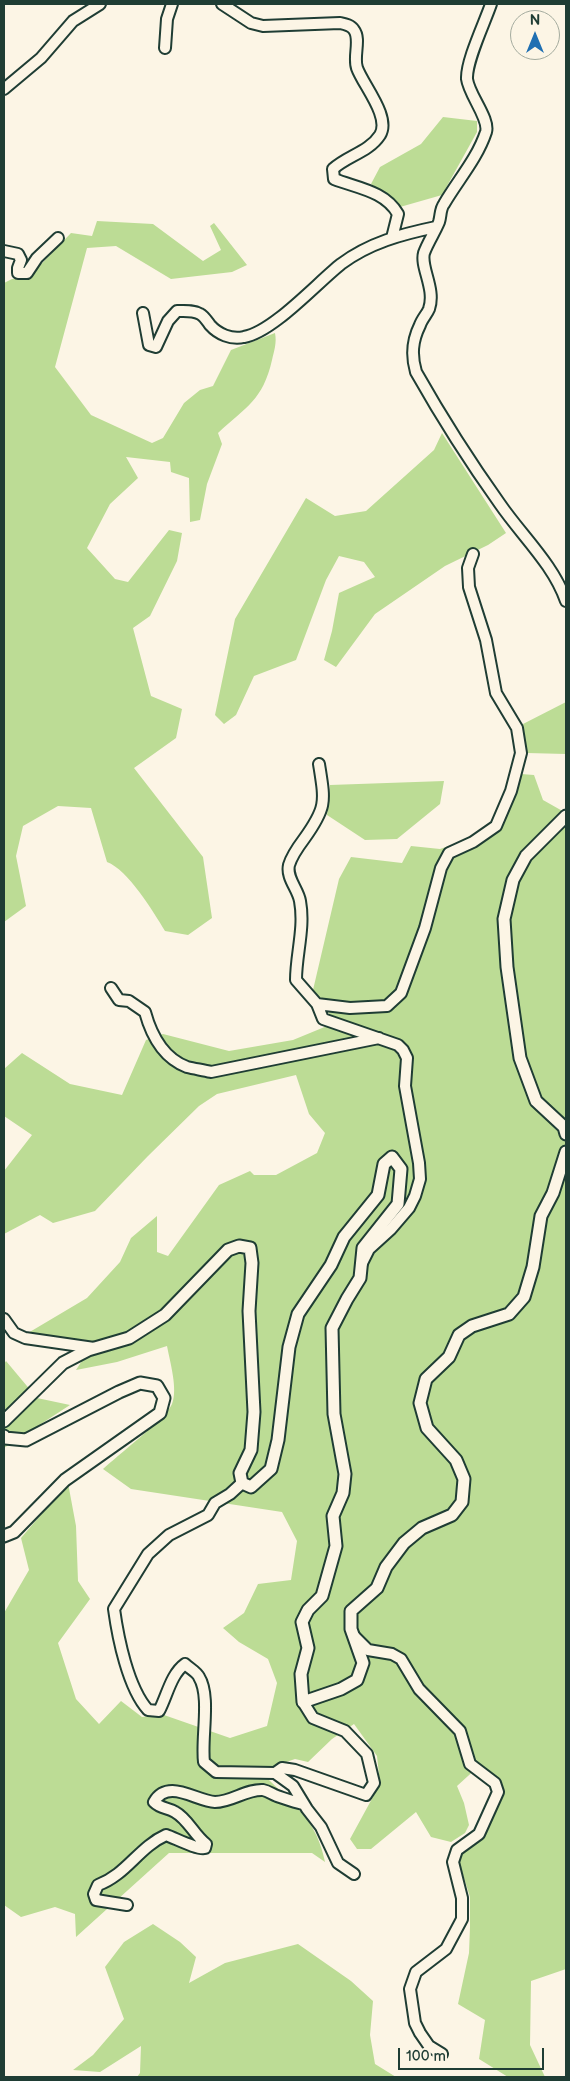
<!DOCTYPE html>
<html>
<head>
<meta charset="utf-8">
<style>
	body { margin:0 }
	#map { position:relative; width:570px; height:2081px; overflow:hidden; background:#fcf5e5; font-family:"Balsamiq Sans",sans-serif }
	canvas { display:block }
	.frame { position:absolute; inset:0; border:5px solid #1f3d34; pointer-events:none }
	.north { position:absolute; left:510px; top:10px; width:50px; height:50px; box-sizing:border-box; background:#fcf5e5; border:1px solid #a4ab9e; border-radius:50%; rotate:0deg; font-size:14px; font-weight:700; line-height:20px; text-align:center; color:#1f3d34 }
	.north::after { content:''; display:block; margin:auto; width:18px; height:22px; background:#1f6fb2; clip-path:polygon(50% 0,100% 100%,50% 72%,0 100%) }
	.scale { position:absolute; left:398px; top:2048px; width:146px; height:22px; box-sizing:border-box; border:2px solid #1f3d34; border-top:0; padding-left:6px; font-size:15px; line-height:18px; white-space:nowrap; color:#1f3d34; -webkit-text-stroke:4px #fcf5e5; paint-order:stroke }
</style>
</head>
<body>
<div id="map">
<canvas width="570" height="2081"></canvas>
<div class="frame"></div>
<div class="north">N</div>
<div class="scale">100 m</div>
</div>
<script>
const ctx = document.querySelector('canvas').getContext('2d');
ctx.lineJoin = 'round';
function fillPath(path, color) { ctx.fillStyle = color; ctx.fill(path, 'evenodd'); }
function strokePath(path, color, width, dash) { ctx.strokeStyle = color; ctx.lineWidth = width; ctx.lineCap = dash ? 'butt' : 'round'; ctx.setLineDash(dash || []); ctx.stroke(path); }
const green = new Path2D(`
	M 443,117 L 477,121 L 477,132 L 442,195 L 400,207 L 371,184 L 380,167 L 421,144 Z
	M 97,221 L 153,224 L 203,261 L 221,250 L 210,226 L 214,223 L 247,265 L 232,272 L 171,279 L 116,246 L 87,248 L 55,367 L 91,415 L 152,443 L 163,438 L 184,403 L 200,390 L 213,386 L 231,350 L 275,333 C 277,343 274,351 272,360 C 263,400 246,407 218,433 L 222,444 L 207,484 L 200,520 L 190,522 L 189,478 L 171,472 L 170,462 L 126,457 L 138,478 L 110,504 L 87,548 L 115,579 L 128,582 L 169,530 L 182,533 L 177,561 L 150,616 L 133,628 L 151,696 L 182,709 L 176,738 L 134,768 L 203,857 L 212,918 L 188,935 L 165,931 C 153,911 128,870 107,862 L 91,808 L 58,806 L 23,826 L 16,856 L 26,906 L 4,922 L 4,283 L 12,279 L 27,279 L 71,233 L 92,236 Z
	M 442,433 L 506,533 L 488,545 L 445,566 L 375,614 L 336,667 L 324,660 L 332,631 L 339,593 L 375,577 L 364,562 L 339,556 L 326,580 L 296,660 L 254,676 L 236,715 L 224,724 L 215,715 L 235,619 L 306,498 L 335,516 L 366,511 L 434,450 Z
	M 566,702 L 566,754 L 527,753 L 523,724 Z
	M 521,774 L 534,775 L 543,800 L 566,813 L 566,1969 L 531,1981 L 530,2045 L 545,2077 L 508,2077 L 479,2059 L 485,2020 L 458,2004 L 469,1953 L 470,1927 L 470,1897 L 460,1865 L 460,1853 L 502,1794 L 502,1782 L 479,1766 L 457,1786 L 464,1803 L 469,1825 L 465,1833 L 451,1842 L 431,1837 L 416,1812 L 371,1849 L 357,1849 L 350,1839 L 380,1784 L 377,1756 L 354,1724 L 332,1739 L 308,1762 L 295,1759 L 272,1767 L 269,1780 C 297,1807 317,1822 325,1862 L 312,1853 L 169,1853 L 76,1937 L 75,1914 L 55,1907 L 21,1917 L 4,1905 L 4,1613 L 29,1570 L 21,1538 L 68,1483 L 76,1526 L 78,1581 L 90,1599 L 58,1643 L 76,1699 L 99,1724 L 121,1701 L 142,1717 L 164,1715 L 230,1738 L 267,1726 L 277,1683 L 268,1659 L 239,1642 L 223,1628 L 244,1613 L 258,1584 L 291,1580 L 297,1541 L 282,1512 L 131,1489 L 103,1469 C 116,1457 167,1417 172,1404 C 178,1389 170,1362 167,1346 L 117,1362 L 76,1370 L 94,1342 L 53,1339 L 28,1333 L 87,1298 L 120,1262 L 131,1238 L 157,1216 L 157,1252 L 168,1256 L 219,1185 L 250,1171 L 254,1175 L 276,1175 L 317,1153 L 325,1133 L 309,1114 L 296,1075 L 217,1094 L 199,1106 L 148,1156 L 95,1211 L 53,1223 L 40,1215 L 4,1234 L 4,1171 L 32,1135 L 4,1116 L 4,1069 L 22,1053 L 70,1084 L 122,1095 L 146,1040 L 163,1034 L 229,1051 L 293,1040 L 327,1026 L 330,1015 L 313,990 L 339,879 L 351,857 L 402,863 L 411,846 L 440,849 L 497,830 Z
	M 444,781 L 440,804 L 397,839 L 365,840 L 327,815 L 330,785 Z
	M 6,1361 L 37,1398 L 70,1405 L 4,1448 L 4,1364 Z
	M 153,1924 L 180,1942 L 196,1957 L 189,1983 L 225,1963 L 298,1944 L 351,1981 L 373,2001 L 370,2035 L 375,2064 L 396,2077 L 137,2077 L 140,2073 L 141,2046 L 100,2072 L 73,2070 L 93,2055 L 124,2019 L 105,1967 L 124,1942 Z`);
const minor = new Path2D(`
	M 222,4 L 251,23 L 263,26 L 340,23 C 345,24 351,25 354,30 C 361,39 353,57 357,68 C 363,85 391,117 380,135 C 369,152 347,156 333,169 L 334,179 C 357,188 385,191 398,214 L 392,238
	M 491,4 C 485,22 466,61 467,79 C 469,95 490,119 486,132 C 477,159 458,180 444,204 C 440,209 441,216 439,222 C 435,232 428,242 424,253 C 420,267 436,289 429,309 C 427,314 422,319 420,325 C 412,341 411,355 416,372 C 442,418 470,462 500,504 C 522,536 553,564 566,601
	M 165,48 L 167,19 L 172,4
	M 4,89 L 41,58 L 73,21 L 100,4
	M 4,251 L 18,254 L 21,260 L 18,268 L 18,273 L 27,273 L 37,258 L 58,238
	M 143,313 L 149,345 L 156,347 L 168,321 L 177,311 C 185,311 193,310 200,314 C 204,316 207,321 210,325 C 218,334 231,340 244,337 C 273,332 317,283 341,264 C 369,243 402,234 436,227
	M 319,764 C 325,802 327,807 304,839 C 298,847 292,855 289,865 C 286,878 298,889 300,901 C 305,928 296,954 296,980 L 317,1004 L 323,1019 L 398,1045 L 403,1050 L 407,1058 L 405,1086 L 419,1163 L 420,1179 L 415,1196 L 409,1208 L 391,1229 L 369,1249 L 362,1263
	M 111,988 L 119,1000 L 129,1001 L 145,1012 C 151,1034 163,1058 187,1067 C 195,1069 203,1070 211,1072 L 379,1038
	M 317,1004 L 350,1008 L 387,1006 L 401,993 L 425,928 L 441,868 L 449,853 L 473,842 L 496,826 L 511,791 L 521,753 L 517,728 L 496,693 L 486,640 L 469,587 L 468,568 L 473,554
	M 4,1319 L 14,1333 L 25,1338 L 94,1348
	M 242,1483 L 230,1494 L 215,1503 L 208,1515 L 169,1535 L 148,1554 L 114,1609 C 118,1638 128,1688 148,1710 L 159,1711 C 167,1696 171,1674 185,1664 C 189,1668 197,1672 199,1677 C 211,1696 201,1738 204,1762 L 216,1772 L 275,1773
	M 354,1636 L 368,1650 L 392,1654 L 401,1659 L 419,1689 L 460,1731 L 470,1764 L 495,1783 L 498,1792 L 479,1834 L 457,1850 L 453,1862 L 462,1898 L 462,1919 L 446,1949 L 416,1972 L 410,1989 L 415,2023 L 420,2033 L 429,2046 L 442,2054
	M 303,1702 L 313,1718 L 345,1731 L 367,1754 L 374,1783 L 366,1795 L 295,1770 L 282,1768 L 275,1773 L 293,1786 L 307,1809 L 321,1827 L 338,1863 L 354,1874
	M 127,1905 L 96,1900 L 94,1894 L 98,1885 C 126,1875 139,1847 166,1835 C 175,1838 197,1850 205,1848 L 206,1844 C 194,1835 188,1819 175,1812 C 167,1807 161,1809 154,1802 C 168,1778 196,1801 215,1802 C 232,1802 246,1789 263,1790 C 268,1791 272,1794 277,1796 C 286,1799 294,1802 303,1804`);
const tertiary = new Path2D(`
	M 566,816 L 526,856 L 513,880 L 504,919 L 507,967 L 520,1058 L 536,1101 L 564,1127 L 566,1134
	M 4,1421 L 63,1363 L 88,1350 L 129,1338 L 165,1315 L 228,1250 L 239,1246 L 250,1248 L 252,1263 L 249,1311 L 254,1412 L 251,1450 L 240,1473 L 242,1483 L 251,1487 L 271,1469 L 278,1440 L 289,1347 L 298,1314 L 331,1265 L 344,1237 L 378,1195 L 384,1164 L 392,1157 L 401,1169 L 398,1204 L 363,1248 L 360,1278 L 347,1299 L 332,1328 L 334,1414 L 345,1474 L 343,1493 L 333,1516 L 336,1546 L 322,1596 L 308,1610 L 302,1622 L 308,1648 L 301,1674 L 303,1702 L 341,1689 L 357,1680 L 363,1663 L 351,1629 L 351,1611 L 377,1588 L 386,1567 L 404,1543 L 422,1528 L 452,1515 L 462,1502 L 464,1479 L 456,1460 L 427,1428 L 420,1403 L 426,1379 L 449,1357 L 459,1335 L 472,1326 L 509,1314 L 524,1297 L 533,1267 L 541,1216 L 553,1193 L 566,1152
	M 4,1436 L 5,1438 L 26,1440 L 119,1392 L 140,1383 L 157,1386 L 164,1398 L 160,1413 L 65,1480 L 14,1532 L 4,1536`);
fillPath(green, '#bcdc95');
strokePath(minor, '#1f3d34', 14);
strokePath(tertiary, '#1f3d34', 15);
strokePath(minor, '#fcf5e5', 10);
strokePath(tertiary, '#fcf5e5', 11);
</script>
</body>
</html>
